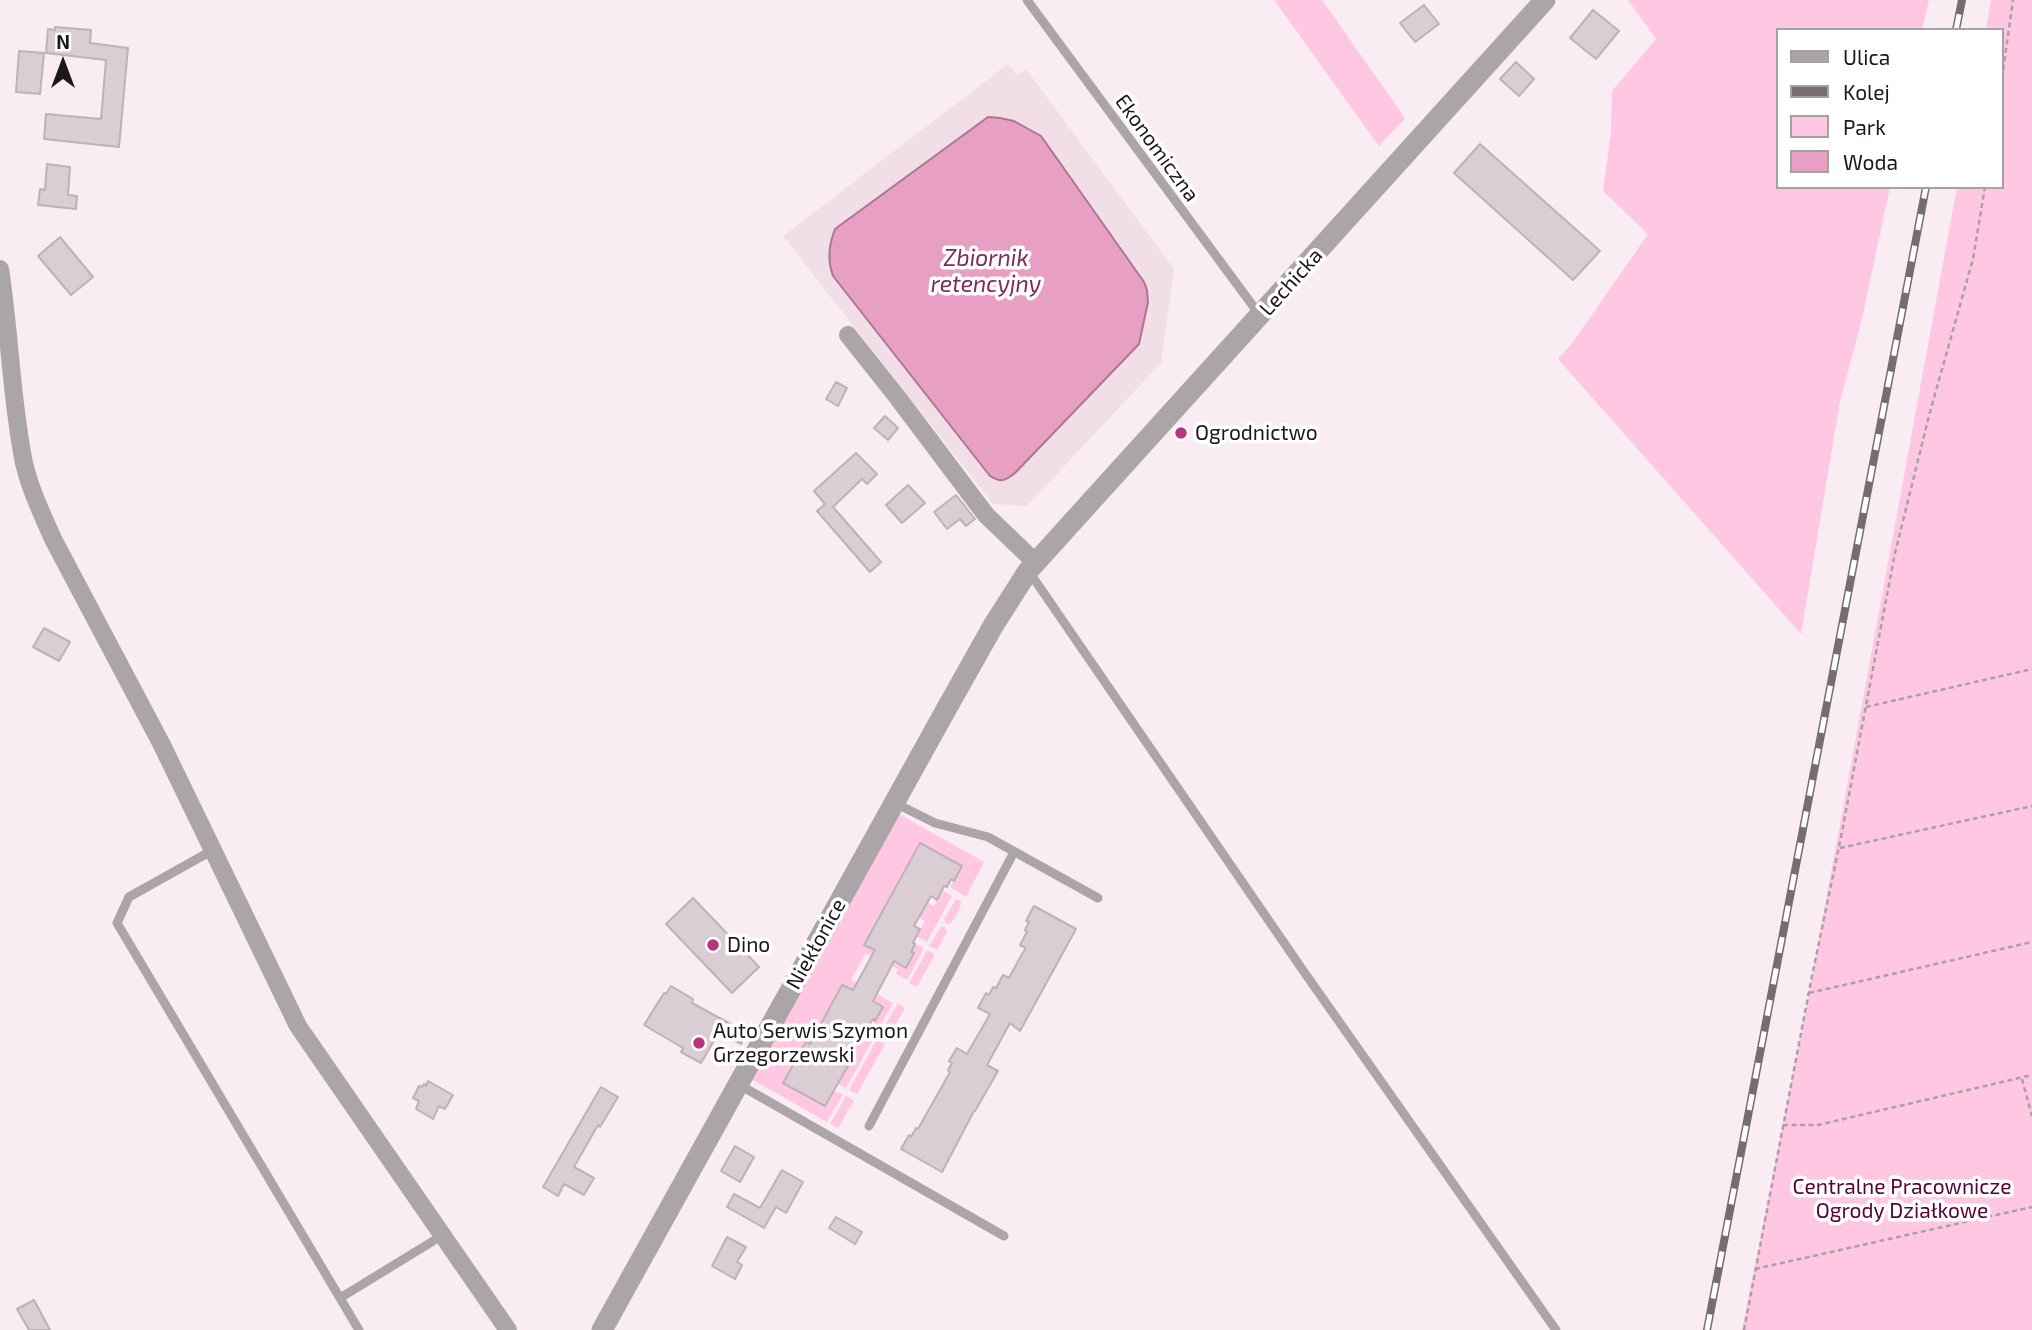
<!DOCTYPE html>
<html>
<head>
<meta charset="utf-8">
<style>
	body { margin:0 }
	#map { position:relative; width:2032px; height:1330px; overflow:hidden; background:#f9ecf2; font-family:"Exo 2",sans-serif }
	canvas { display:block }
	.legend { position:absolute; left:1776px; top:28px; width:228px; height:161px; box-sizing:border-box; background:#fff; border:2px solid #a4a2a3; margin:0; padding:9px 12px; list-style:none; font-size:21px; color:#1c1719 }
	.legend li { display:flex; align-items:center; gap:14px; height:35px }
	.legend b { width:35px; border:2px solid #a4a2a3 }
	.north { position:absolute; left:28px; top:28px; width:70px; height:70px; -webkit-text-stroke:5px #fff; paint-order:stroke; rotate:0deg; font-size:19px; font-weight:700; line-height:28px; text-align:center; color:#1c1719 }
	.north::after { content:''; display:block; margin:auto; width:24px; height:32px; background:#1c1719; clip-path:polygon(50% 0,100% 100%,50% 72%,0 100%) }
</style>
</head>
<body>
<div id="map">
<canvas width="2032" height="1330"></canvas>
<ul class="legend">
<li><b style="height:9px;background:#aba5a8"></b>Ulica</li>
<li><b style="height:9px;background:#766d71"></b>Kolej</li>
<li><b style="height:19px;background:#ffc7e2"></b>Park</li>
<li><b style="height:19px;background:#e89fc4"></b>Woda</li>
</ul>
<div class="north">N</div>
</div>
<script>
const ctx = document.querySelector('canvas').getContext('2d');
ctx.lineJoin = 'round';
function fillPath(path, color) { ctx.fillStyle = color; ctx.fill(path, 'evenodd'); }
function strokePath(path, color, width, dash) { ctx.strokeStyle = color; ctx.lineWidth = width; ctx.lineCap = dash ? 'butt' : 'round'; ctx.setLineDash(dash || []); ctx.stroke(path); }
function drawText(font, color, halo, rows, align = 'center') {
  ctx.font = font + ' "Exo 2",sans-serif'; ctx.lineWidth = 7; ctx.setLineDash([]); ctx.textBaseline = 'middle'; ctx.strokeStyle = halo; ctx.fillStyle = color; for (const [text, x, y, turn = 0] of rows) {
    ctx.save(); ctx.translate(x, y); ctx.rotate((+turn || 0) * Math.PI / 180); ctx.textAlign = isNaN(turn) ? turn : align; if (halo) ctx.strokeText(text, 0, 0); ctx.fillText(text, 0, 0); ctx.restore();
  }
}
const built = new Path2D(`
	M 1008,64 L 1017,75 L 1026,69 L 1174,269 L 1161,363 L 1027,506 L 993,504 L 783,236 Z`);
const green = new Path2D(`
	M 1274,0 L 1322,0 L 1405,118 L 1379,146 Z
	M 1628,0 L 1929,0 L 1922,30 L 1778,30 L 1778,187 L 1890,187 L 1861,323 L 1840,401 L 1801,634 L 1558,359 L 1573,342 L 1648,234 L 1603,191 L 1611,133 L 1612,91 L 1656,39 Z
	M 1991,0 L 2032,0 L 2032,1330 L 1742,1330 L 1809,993 L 1957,187 L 2002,187 L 2002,30 L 1986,30 Z
	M 899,814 L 984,862 L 966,897 L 950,887 L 961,866 L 919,844 L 897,885 L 934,906 L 942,890 L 952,896 L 927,942 L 916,936 L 925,921 L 887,901 L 864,945 L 905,968 L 913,953 L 911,952 L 915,944 L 924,948 L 907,980 L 896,974 L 898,969 L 866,953 L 851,980 L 893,1003 L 877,1032 L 871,1029 L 883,1007 L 842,985 L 820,1026 L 862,1033 L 873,1039 L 846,1088 L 838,1084 L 847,1065 L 806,1042 L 784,1083 L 819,1104 L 825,1106 L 834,1091 L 843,1094 L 827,1122 L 753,1080 Z
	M 956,899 L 961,901 C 961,909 955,918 950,924 L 946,924 L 944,919 Z
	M 941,927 L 945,927 L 947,932 L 937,950 L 929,946 Z
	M 927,950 L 935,954 L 917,987 L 909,983 Z
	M 898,1003 L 905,1008 L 888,1038 L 880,1034 Z
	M 877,1039 L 885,1044 L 857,1094 L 849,1090 Z
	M 846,1096 L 854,1100 L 838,1128 L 830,1124 Z`);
const water = new Path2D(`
	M 988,117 L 1000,118 L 1014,121 L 1041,136 L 1144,282 L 1147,290 L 1148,302 L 1139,344 L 1015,473 C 1005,481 1001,483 990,476 L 833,276 C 827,259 829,245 835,229 Z`);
const building = new Path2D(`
	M 1424,5 L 1439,24 L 1415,42 L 1400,23 Z
	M 1593,10 L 1619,31 L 1596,59 L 1570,38 Z
	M 55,27 L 91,30 L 90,43 L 128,48 L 119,147 L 44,139 L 46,114 L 101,119 L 106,60 L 46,53 L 48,29 L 55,30 Z
	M 19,51 L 44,53 L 40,94 L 16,92 Z
	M 1516,62 L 1534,79 L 1519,96 L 1500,79 Z
	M 1480,144 L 1600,251 L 1573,280 L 1454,173 Z
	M 47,164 L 70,167 L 68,195 L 77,196 L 76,209 L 38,205 L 40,189 L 45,190 Z
	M 60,237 L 93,277 L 71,295 L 38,256 Z
	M 836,382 L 847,388 L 838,406 L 826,399 Z
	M 885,416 L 898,428 L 888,440 L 874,428 Z
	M 856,453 L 877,474 L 867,484 L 862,479 L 833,507 L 881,562 L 870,572 L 817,511 L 825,504 L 814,491 Z
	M 908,485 L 925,503 L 902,523 L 886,505 Z
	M 956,495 L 975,519 L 966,526 L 960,519 L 947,529 L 934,512 Z
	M 44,628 L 70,642 L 59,661 L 33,647 Z
	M 920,843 L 962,866 L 954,881 L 951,879 L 947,887 L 944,886 L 937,900 L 931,896 L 914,926 L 920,929 L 913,943 L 915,944 L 911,952 L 914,953 L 906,968 L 894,961 L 873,1001 L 883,1007 L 875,1021 L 873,1019 L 868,1027 L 866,1026 L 845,1064 L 848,1066 L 825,1106 L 783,1083 L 806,1042 L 810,1044 L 842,985 L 853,990 L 875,950 L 864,945 Z
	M 693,898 L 759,967 L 732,993 L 666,924 Z
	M 1034,906 L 1076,929 L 1020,1031 L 1010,1023 L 987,1065 L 998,1071 L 975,1111 L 974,1111 L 942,1172 L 901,1149 L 909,1135 L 911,1137 L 916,1128 L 918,1129 L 950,1072 L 948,1070 L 952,1063 L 949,1061 L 957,1048 L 967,1054 L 990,1014 L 978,1008 L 986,993 L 989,995 L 993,987 L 996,988 L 1003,975 L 1009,978 L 1022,954 L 1026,948 L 1020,945 L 1027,932 L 1025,930 L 1029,922 L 1026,921 Z
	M 671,986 L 693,999 L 692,1003 L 747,1033 L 741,1044 L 719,1032 L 701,1063 L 681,1052 L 683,1048 L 644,1025 L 664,993 L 666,994 Z
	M 428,1081 L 453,1095 L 445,1109 L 439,1106 L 433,1119 L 416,1109 L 419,1101 L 413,1098 L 419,1086 L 422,1087 L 424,1084 L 426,1086 Z
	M 601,1087 L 618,1097 L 600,1127 L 598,1125 L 574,1167 L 594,1178 L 584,1195 L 564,1184 L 558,1196 L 543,1187 Z
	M 735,1146 L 754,1157 L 740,1182 L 721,1171 Z
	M 782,1170 L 803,1182 L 786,1213 L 776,1207 L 764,1228 L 727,1207 L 734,1194 L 760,1208 Z
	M 836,1217 L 862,1232 L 855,1244 L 829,1228 Z
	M 727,1237 L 746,1247 L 737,1262 L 742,1265 L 735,1279 L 712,1266 Z
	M 34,1300 L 50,1330 L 29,1330 L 17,1309 Z`);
const path = new Path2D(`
	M 2002,78 L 2013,0
	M 1866,707 L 2032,669
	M 1840,848 L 2032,806
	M 1809,993 L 2032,942
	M 2022,1079 L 2032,1116
	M 1783,1125 L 1818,1125 L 2032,1075
	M 1755,1269 L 2032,1207
	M 1744,1330 L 1812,976 L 1841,837 L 1895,553 L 1930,412 L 1973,259 L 1985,187`);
const service = new Path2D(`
	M 1027,0 L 1259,314
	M 1030,573 L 1302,969 L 1556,1330
	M 895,803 L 935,823 L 988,837 L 1098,898
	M 213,850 L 129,897 L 117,923 L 359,1330
	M 738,1084 L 1004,1236
	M 869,1126 L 1014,852
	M 340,1298 L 443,1235`);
const minor = new Path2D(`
	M 0,269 C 10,333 11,399 24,463 C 30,489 42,514 53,539 L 162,745 L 298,1026 L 508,1330
	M 848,335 L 898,398 L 986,515 L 1035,562`);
const tertiary = new Path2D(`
	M 602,1330 L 943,715 L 993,626 L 1028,571 L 1545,0`);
const rail = new Path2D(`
	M 1956,30 L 1962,0
	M 1707,1330 L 1926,187`);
const markers = [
	[1181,433,7,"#b53581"],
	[713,945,7,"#b53581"],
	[699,1043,7,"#b53581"]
];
const streetNames = [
	["Ekonomiczna",1157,148,54],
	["Lechicka",1291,282,-48],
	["Niekłonice",816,944,-61]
];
const poiNames = [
	["Ogrodnictwo",1195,433],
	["Dino",727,945],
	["Auto Serwis Szymon",713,1031],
	["Grzegorzewski",713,1055]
];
const parkNames = [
	["Centralne Pracownicze",1902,1187],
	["Ogrody Działkowe",1902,1211]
];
const waterNames = [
	["Zbiornik",986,258],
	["retencyjny",986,284]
];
fillPath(built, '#f2dee7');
fillPath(green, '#ffc7e2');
fillPath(water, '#e89fc4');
strokePath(water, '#ab7691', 2);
fillPath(building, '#daced4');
strokePath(building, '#bdb2b7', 2);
strokePath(path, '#aba0a5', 2.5, [5, 3.5]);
strokePath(service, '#aba5a8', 9);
strokePath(minor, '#aba5a8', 18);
strokePath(tertiary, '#aba5a8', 21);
strokePath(rail, '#766d71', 8);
strokePath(rail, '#fff', 5, [16]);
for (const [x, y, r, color] of markers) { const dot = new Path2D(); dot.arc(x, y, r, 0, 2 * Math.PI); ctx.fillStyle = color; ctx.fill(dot); strokePath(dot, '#fff', 2.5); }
drawText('21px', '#1c1719', '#fff', streetNames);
drawText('21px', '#1c1719', '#fff', poiNames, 'left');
drawText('21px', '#570039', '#fff', parkNames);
drawText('italic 23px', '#7d2959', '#fff', waterNames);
</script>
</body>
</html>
